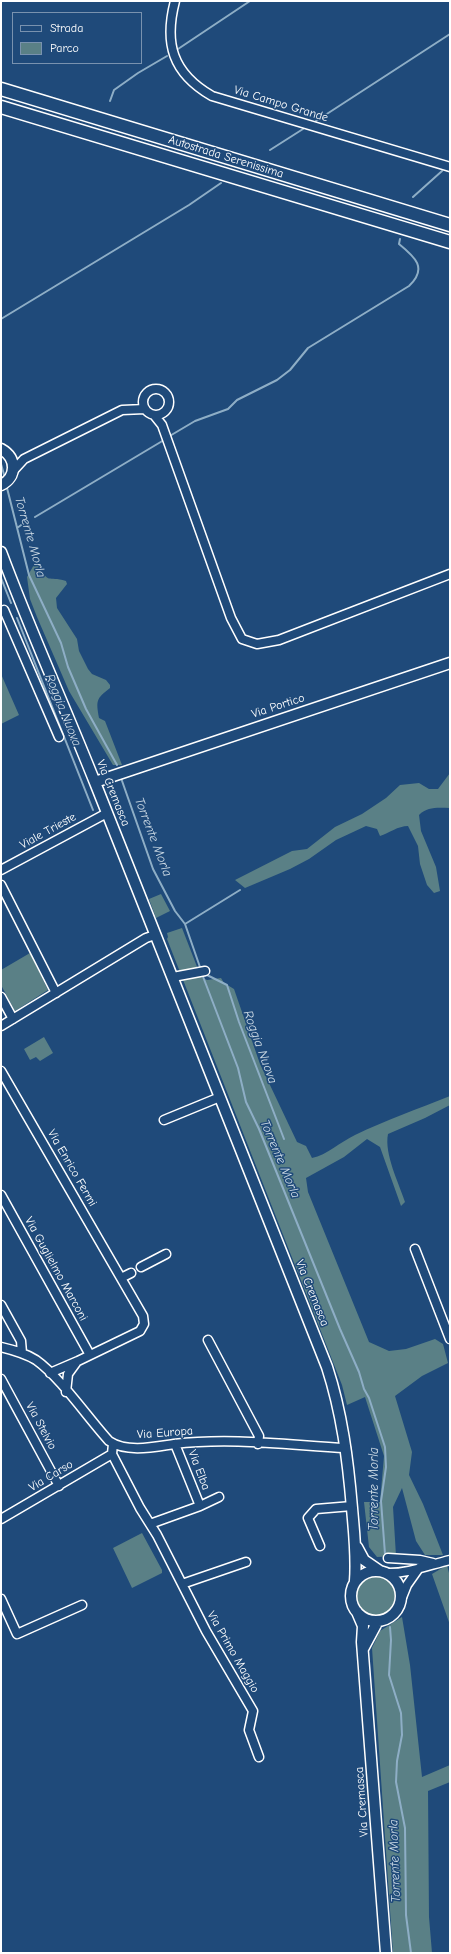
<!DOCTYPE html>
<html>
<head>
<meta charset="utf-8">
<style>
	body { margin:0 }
	#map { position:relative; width:451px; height:1954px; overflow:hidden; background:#1f4a7a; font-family:"Comic Neue",sans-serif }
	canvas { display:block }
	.frame { position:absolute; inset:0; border:2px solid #fff; pointer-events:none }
	.legend { position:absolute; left:12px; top:12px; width:130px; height:52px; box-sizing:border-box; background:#1f4a7a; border:1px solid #7992af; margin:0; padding:5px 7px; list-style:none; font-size:12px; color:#fff }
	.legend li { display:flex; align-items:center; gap:8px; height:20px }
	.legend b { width:20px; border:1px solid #7992af }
</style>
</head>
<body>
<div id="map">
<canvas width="451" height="1954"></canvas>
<div class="frame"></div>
<ul class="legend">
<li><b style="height:5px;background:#1f4a7a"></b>Strada</li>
<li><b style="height:11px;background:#5a8086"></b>Parco</li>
</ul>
</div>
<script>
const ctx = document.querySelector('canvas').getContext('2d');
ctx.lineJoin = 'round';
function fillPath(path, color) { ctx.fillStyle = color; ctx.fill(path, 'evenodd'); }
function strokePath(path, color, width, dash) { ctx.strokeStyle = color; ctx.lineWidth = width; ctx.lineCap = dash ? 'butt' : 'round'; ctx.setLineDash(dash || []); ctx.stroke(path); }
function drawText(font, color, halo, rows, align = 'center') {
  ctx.font = font + ' "Comic Neue",sans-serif'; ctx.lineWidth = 3; ctx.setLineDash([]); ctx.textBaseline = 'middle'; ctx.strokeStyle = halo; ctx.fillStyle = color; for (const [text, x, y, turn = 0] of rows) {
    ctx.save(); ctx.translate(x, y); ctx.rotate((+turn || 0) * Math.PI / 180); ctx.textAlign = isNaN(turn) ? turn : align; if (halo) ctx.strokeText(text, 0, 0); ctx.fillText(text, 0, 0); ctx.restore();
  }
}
const green = new Path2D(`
	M 35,563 L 38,563 C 49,586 47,575 66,581 L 67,584 L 56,598 L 57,608 L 77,639 L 79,651 L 88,669 L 92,674 L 106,680 L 110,685 L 110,688 C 96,699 96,700 99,718 L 105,721 L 122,765 L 113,765 L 69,691 L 37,617 L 30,599 L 27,577 Z
	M 1,674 L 19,715 L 1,724 Z
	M 450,773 L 450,808 C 439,808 428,806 419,815 L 421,831 L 436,867 L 440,891 L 434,893 L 427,885 L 420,864 L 418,846 L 408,826 C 398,826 389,833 380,836 L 377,829 L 366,826 L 336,840 L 309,859 L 290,869 L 245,888 L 235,880 L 292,851 L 307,849 L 335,827 L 362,814 L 386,798 L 400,785 L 419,783 L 429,789 L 438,789 Z
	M 161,894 L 170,911 L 156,918 L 149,899 Z
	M 182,928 L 201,977 L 207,980 L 221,978 L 224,983 L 234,989 L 260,1064 L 297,1142 L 306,1146 L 312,1158 C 327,1155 340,1142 355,1135 C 386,1120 418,1109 450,1096 L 450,1105 L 425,1118 L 388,1134 C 384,1154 399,1183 405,1202 L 401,1206 L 380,1147 L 367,1139 L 344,1157 L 306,1178 L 308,1192 L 369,1342 L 389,1351 L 406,1349 L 435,1339 L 443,1344 L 448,1363 L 422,1376 L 395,1396 L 412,1452 L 409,1475 L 423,1504 L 443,1555 L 425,1555 L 416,1541 L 402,1488 L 393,1507 L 396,1556 L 377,1557 L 369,1547 L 364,1502 L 380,1502 L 384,1456 L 365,1397 L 347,1405 L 342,1385 L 167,939 L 168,937 L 167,933 Z
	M 30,953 L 48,990 L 15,1011 L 1,985 L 1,970 Z
	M 44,1037 L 53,1053 L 40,1061 L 36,1057 L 30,1060 L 24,1049 Z
	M 142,1533 L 162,1570 L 162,1573 L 132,1588 L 113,1548 Z
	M 447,1565 L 450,1577 L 450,1625 L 432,1574 Z
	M355 1596a20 20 0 1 1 40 0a20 20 0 1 1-40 0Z
	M 402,1617 L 410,1665 L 422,1777 L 450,1765 L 450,1782 L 428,1791 L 429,1917 L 432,1953 L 393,1953 L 372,1648 L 380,1631 Z`);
const stream = new Path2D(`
	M 178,49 L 250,1
	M 110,101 L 114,90 L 138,73 L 167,56
	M 316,121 L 450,34
	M 270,150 L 303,129
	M 413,197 L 442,171
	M 1,319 L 189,205 L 221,183
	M 168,437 L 195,421 L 228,409 L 237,400 L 277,380 L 290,370 L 308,348 L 409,286 C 428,268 415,257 399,244 L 400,239
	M 1,464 L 5,478
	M 6,484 L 29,575 L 61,643 L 68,667 L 86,709 L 117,765
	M 35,517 L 164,440
	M 17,528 L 24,523
	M 1,578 L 11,603
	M 17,618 L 93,810
	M 121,778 L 153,869 L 175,911 L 185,924 L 201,970
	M 185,924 L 240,890
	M 202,974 L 238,1068 L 246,1102 L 259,1129 L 340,1329 L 359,1372 L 364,1389 L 369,1398 L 385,1447 L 386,1467 L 381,1501 L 385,1554
	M 205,974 L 227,985 L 239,1022 L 284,1139
	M 390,1627 L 391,1640 L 389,1675 L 401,1713 L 402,1735 L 397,1761 L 396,1782 L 405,1828 L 406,1915 L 411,1953`);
const minor = new Path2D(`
	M 175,1 C 164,43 172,73 212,96 L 450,167
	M143 402a13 13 0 1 1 26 0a13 13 0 1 1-26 0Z
	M 154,415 L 162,425 L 231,618 L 242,639 L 257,644 L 279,640 L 450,574
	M 13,471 L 24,459 L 122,410 L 145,409
	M 4,610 L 59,737
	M 1,870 L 107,813
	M 1,885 L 56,993
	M 173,977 L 205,971
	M 1,997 L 13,1019
	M 1,1026 L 146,938 L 155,935
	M 1,1071 L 143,1316 L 144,1324 L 140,1331 L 78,1361 L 50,1373
	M 164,1120 L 220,1097
	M 1,1195 L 90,1355
	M 415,1249 L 450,1339
	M 141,1267 L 166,1254
	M 121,1278 L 131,1273
	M 1,1305 L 21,1341 L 22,1353
	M 208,1340 L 259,1436 L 258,1444
	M 1,1347 C 13,1350 25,1353 36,1360 C 60,1377 88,1418 109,1441 C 127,1453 154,1447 174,1444 C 231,1437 289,1445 346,1448
	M 1,1379 L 59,1486
	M 66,1392 L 68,1374 L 76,1363
	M 113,1444 L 112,1454 L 140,1508 L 157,1535 L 206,1631 L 253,1711 L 249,1730 L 259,1757
	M 200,1506 L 219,1497
	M 1,1519 L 112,1454
	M 150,1524 L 200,1506 L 175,1444
	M 320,1546 L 308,1518 L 316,1509 L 352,1506
	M 388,1558 L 420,1560 L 433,1563
	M 386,1573 C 407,1574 429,1565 450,1560
	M 182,1584 L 246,1562
	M 1,1599 L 17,1634 L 82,1605
	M 401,1600 L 407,1585 L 419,1568`);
const major = new Path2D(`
	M 1,449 C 17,458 17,477 1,485
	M 1,552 C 30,630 65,707 96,785 C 173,979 250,1173 327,1367 C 342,1413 348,1460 352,1508 C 354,1532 357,1556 355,1581
	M 95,782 L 450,663
	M 357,1547 L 364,1560 L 380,1571
	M351 1596a25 25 0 1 1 50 0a25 25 0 1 1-50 0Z
	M 357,1612 L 363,1626 L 362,1642 L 386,1953
	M 363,1649 L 378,1621`);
const highway = new Path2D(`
	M 1,89 L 450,225
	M 1,107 L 450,242`);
const streetNames = [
	["Via Campo Grande",281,104,17],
	["Autostrada Serenissima",226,157,17],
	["Via Portico",278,706,-18],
	["Via Cremasca",113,793,68],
	["Viale Trieste",48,831,-29],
	["Via Enrico Fermi",72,1168,60],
	["Via Guglielmo Marconi",56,1269,61],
	["Via Cremasca",312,1293,68],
	["Via Stelvio",41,1426,62],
	["Via Europa",165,1433,-4],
	["Via Elba",199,1470,69],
	["Via Carso",51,1476,-31],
	["Via Primo Maggio",233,1652,60],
	["Via Cremasca",362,1802,-94]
];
const waterNames = [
	["Torrente Morla",30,537,74],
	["Roggia Nuova",63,710,68],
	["Torrente Morla",153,837,69],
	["Roggia Nuova",260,1047,70],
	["Torrente Morla",280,1159,67],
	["Torrente Morla",374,1489,-90],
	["Torrente Morla",395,1861,-92]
];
fillPath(green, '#5a8086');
strokePath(stream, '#8eaec6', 2);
strokePath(minor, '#fff', 11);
strokePath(major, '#fff', 13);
strokePath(highway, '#fff', 15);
strokePath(minor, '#1f4a7a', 8);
strokePath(major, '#1f4a7a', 10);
strokePath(highway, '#1f4a7a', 12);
drawText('12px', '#fff', '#1f4a7a', streetNames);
drawText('italic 13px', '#d0dde7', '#1f4a7a', waterNames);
</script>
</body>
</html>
